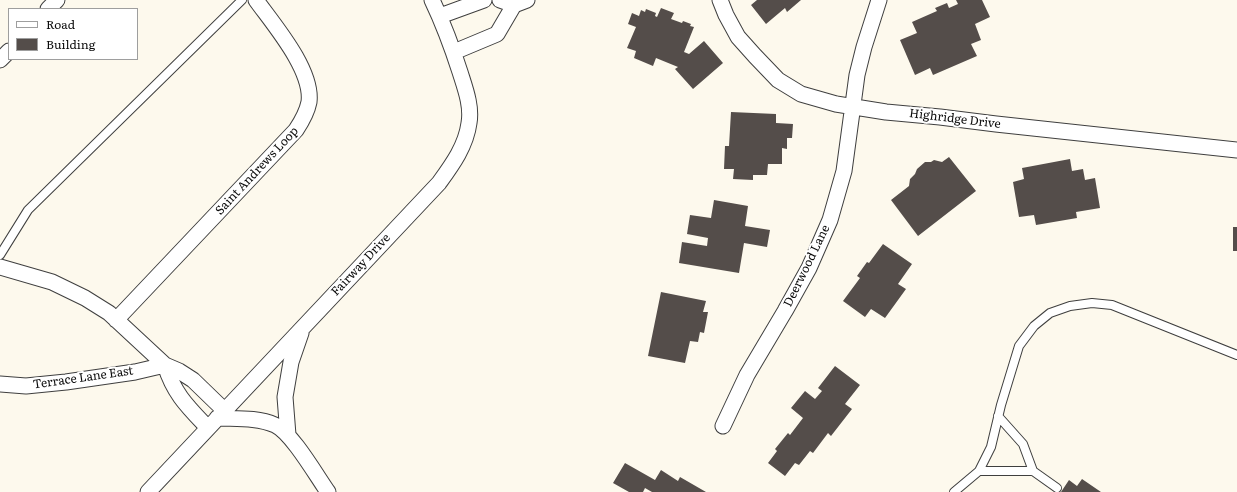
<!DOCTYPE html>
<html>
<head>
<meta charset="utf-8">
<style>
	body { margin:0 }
	#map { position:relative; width:1237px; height:492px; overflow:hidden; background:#fdf9ed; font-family:Literata,serif }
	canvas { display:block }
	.legend { position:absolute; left:8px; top:8px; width:130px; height:52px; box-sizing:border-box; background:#fff; border:1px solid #9e9e9e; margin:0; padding:5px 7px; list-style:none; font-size:12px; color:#0c0c0c }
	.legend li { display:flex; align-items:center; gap:8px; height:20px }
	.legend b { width:20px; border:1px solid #9e9e9e }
</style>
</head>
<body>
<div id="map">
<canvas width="1237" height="492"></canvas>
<ul class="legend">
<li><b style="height:5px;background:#fff"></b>Road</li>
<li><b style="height:11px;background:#544d4a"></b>Building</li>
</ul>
</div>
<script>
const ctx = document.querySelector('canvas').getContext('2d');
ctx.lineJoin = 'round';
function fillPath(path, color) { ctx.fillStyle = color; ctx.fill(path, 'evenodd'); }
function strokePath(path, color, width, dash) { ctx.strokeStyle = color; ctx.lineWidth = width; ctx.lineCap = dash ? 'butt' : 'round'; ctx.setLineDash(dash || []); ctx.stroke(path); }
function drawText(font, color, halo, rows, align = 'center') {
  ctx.font = font + ' Literata,serif'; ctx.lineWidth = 4; ctx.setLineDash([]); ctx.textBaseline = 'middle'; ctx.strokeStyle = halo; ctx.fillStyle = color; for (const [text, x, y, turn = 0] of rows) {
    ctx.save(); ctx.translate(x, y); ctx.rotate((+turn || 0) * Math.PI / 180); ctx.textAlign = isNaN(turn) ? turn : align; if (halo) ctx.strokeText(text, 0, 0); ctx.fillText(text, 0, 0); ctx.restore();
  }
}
const building = new Path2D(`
	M 757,0 L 801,0 L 787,12 L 785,8 L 766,24 L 751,5 Z
	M 956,0 L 982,0 L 990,17 L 975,24 L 981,40 L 971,44 L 977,56 L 933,75 L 930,68 L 915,75 L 900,40 L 917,33 L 912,22 L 937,11 L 935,8 L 947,3 L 949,8 L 958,4 Z
	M 661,8 L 674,13 L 671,19 L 682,23 L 683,21 L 691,24 L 690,26 L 694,27 L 684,52 L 689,54 L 704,41 L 723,63 L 693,89 L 675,69 L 678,67 L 656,58 L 653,66 L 634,58 L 636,51 L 627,48 L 636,27 L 628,24 L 632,13 L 639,16 L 641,10 L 645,12 L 646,9 L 656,13 L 655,16 L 657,17 Z
	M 731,112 L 776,114 L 776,123 L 793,124 L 792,138 L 787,138 L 787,149 L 782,148 L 782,164 L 768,164 L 767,175 L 753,175 L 753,180 L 733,179 L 734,169 L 724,169 L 725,146 L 729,146 Z
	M 949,157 L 976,191 L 918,236 L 891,200 L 909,186 L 910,179 L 915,174 L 917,169 L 925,162 L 931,162 L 934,160 L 942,162 Z
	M 1070,159 L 1072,171 L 1083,169 L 1085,180 L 1095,178 L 1100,208 L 1076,212 L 1077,218 L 1036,225 L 1034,215 L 1019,217 L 1013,182 L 1024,179 L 1022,168 Z
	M 714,200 L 748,206 L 745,226 L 770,230 L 767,247 L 744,243 L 739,273 L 679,263 L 682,242 L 707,246 L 708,238 L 687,234 L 690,215 L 711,218 Z
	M 1233,227 L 1237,227 L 1237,251 L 1233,251 Z
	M 883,244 L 912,264 L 898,284 L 906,289 L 885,318 L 871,309 L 865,317 L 843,301 L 860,278 L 857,276 L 867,262 L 869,263 Z
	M 661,292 L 706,301 L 703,312 L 708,312 L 704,333 L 700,332 L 698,342 L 690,341 L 685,363 L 648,356 Z
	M 835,366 L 860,385 L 845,404 L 852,409 L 831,436 L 828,433 L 813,453 L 810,451 L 799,465 L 795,463 L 785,476 L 768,463 L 777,451 L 775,449 L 788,433 L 790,435 L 803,418 L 791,408 L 805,391 L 815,399 L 822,391 L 818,388 Z
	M 625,463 L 655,480 L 661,470 L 678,481 L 680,477 L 706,492 L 652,492 L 645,488 L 643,492 L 629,492 L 613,483 Z
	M 1082,479 L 1101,492 L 1061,492 L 1069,480 L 1077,486 Z`);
const service = new Path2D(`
	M 0,255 L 28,210 L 242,0
	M 998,416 L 1023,444 L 1033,471
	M 979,471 L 1033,471 L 1057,488
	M 954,492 L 979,471 L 991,447 L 1001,405 L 1019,346 L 1034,326 L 1050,313 L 1070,306 L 1092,303 L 1112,305 L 1237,355`);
const minor = new Path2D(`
	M 500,0 L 514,5 L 527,0
	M 720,0 L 726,15 L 738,37 L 755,56 L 778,80 L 801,94 L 836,104 L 886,112 L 940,117 L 996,124 L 1237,150
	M 48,9 L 57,0
	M 440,16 L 484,0
	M 454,52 L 497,34 L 514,5
	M 0,60 L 9,51
	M 0,267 L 52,282 L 85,298 L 109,313 L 165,365 L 179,371 L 193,380 L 224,410
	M 116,320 L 296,130 C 302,121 307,112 309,102 C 313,70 274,25 256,0
	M 165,365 C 174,394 188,407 208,428
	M 0,384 L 26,386 L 66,382 L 135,372 L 165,365
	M 217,418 C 235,419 257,417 275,425 C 292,433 316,475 328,492
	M 723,426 L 747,375 L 785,311 L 809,268 L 830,220 L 844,171 L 857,75 L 864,47 L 879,0
	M 288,435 L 285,397 L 291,362 L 301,333
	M 148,492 L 439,183 C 452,165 466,146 469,123 C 472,106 465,88 460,72 C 452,47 443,23 432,0`);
const streetNames = [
	["Highridge Drive",955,119,7],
	["Saint Andrews Loop",257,171,-47],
	["Fairway Drive",361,265,-47],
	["Deerwood Lane",807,266,-64],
	["Terrace Lane East",83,378,-8]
];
fillPath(building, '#544d4a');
strokePath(service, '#3f3f3f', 10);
strokePath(minor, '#3f3f3f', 17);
strokePath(service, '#fff', 8);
strokePath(minor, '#fff', 15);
drawText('12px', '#0c0c0c', '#fff', streetNames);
</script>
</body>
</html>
